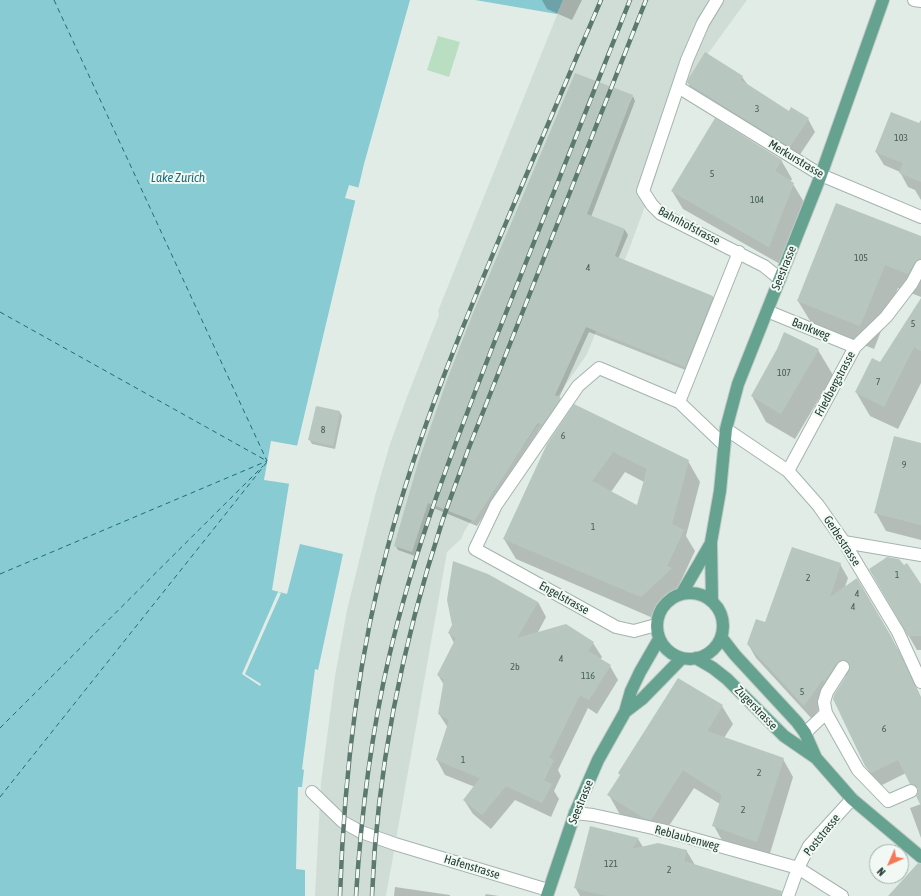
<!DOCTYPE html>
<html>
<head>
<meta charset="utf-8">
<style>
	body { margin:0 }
	#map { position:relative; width:921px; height:896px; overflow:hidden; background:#e2ece7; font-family:"Asap Condensed",sans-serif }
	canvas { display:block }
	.north { position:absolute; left:869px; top:844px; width:40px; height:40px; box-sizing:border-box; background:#f2f9f5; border:1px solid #9eaea8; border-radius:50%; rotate:225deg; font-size:11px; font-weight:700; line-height:16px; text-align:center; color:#213e35 }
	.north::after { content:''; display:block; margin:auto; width:14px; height:18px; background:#f67656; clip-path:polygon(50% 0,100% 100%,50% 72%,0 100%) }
</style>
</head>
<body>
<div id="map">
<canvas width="921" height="896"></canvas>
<div class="north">N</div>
</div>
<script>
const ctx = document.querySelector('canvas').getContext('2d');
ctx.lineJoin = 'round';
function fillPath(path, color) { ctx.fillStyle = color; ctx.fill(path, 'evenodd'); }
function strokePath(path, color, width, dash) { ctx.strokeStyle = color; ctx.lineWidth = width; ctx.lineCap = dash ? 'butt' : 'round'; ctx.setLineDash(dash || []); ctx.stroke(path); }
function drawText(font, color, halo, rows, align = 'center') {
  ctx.font = font + ' "Asap Condensed",sans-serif'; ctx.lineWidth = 4; ctx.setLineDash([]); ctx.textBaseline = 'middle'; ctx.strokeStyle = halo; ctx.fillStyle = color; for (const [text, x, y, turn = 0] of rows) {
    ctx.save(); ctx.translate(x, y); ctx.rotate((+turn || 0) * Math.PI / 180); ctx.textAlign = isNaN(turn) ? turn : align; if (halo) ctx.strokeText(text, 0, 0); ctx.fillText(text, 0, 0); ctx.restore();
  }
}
const built = new Path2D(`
	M 563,0 L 747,0 L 683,88 L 655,179 L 631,244 L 587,354 L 465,530 L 461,539 L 447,552 L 386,896 L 315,896 L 321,783 L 335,676 L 347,610 L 376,492 L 390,444 L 407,397 L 439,315 L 438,311 Z`);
const green = new Path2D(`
	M 438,36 L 460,42 L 449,77 L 427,70 Z`);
const water = new Path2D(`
	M 0,0 L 410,0 L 364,164 L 297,446 L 289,484 L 272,590 L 287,594 L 300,544 L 343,554 L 318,670 L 315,669 L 302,769 L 304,770 L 302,787 L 298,787 L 296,869 L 305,870 L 305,896 L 0,896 Z
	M 475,0 L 563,0 L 557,14 Z`);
const pier = new Path2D(`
	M 349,185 L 360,188 L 357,201 L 345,198 Z
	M 271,441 L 299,446 L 291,484 L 264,480 Z
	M 278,592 L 281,593 L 245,674 L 261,684 L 260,686 L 242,674 Z`);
const shadow = new Path2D(`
	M 542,0 L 582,0 L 572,20 L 547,9 Z
	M 742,77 L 748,85 L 789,112 L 808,119 L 815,132 L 797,159 L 695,96 L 688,83 Z
	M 633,96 L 635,101 L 591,217 L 625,230 L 628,235 L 618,259 L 713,297 L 715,302 L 688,371 L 589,332 L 559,398 L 563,403 L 545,430 L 541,427 L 477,526 L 431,507 L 415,556 L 398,550 L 395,545 Z
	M 921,125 L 921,200 L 915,190 L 908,187 L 900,172 L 884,165 L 876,152 Z
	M 781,160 L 792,179 L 790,182 L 793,184 L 804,202 L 780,264 L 683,209 L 672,191 Z
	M 921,238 L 921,297 L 898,288 L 874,349 L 812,324 L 798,301 Z
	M 921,300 L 921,383 L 898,429 L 870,416 L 856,392 L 880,363 Z
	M 818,350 L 833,375 L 795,439 L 766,422 L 752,396 Z
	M 340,412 L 342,416 L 335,449 L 312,444 L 309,439 Z
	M 548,444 L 688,461 L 700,482 L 686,536 L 695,551 L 680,583 L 684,589 L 653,618 L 516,559 L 504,539 ZM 625,472 L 644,482 L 637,506 L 611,492 Z
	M 921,444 L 921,540 L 886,531 L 876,513 Z
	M 840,564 L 848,578 L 845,587 L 890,636 L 899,651 L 921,697 L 921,786 L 915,789 L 906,773 L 880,786 L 874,780 L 866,766 L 847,677 L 845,676 L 833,695 L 831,692 L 812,719 L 756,658 L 748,644 L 766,623 Z
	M 870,570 L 921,586 L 921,650 L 917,650 Z
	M 538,602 L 546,617 L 537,634 L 593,643 L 602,657 L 600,660 L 610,666 L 618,680 L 597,714 L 588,708 L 558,770 L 561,776 L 554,791 L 559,799 L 551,817 L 515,800 L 491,829 L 473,814 L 464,800 L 475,787 L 445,775 L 437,760 L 448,728 L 439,714 L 444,685 L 438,675 L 454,643 L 449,633 Z
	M 722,706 L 733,724 L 724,738 L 783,759 L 793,777 L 768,860 L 724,844 L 714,826 L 720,804 L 694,788 L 661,838 L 655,836 L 619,813 L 609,795 Z
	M 921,804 L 921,838 L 910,808 Z
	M 638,839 L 643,847 L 686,850 L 695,865 L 759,896 L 580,896 L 575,887 Z
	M 395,887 L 450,895 L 450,896 L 394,896 Z
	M 486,894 L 499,896 L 485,896 Z`);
const ferry = new Path2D(`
	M 54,0 L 267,461
	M 0,312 L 267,461
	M 0,574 L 267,461
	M 0,728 L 263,466
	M 0,797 L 267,462`);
const building = new Path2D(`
	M 705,52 L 743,76 L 741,80 L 789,111 L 791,107 L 809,118 L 790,147 L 687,83 L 689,78 Z
	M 575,73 L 633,95 L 587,214 L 625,229 L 615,256 L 713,296 L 685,367 L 586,327 L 555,395 L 561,398 L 542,425 L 538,423 L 474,521 L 428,503 L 412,552 L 394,546 L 418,463 L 447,380 L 473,313 Z
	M 891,112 L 919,123 L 921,120 L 921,182 L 899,173 L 903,163 L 875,152 Z
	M 715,118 L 782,160 L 775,171 L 794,183 L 769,247 L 671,191 Z
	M 836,203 L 921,236 L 921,259 L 915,262 L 908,274 L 885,265 L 860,326 L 797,301 Z
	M 921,298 L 921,351 L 914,347 L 884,407 L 855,392 L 872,358 L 880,362 Z
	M 784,332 L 819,349 L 781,414 L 751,396 L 777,349 Z
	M 574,404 L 689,460 L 672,524 L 684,530 L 667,566 L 672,568 L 641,597 L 503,539 L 547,444 ZM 613,452 L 647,469 L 637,505 L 592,481 Z
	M 316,406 L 340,411 L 333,446 L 308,440 Z
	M 894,436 L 921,443 L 921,525 L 874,513 Z
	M 792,547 L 841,563 L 830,597 L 857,578 L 891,636 L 921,699 L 921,806 L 916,796 L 918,792 L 918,788 L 915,785 L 910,784 L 898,760 L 871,773 L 865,766 L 833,699 L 834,695 L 849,671 L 850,667 L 847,661 L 843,660 L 837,663 L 824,682 L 823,679 L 804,706 L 747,644 L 756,619 L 765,622 Z
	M 887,557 L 899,559 L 904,565 L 907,563 L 921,584 L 921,636 L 908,636 L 869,569 Z
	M 453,561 L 488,574 L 538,602 L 517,638 L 566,624 L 594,642 L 588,651 L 611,665 L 589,700 L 580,695 L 549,758 L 554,760 L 544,780 L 552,784 L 542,803 L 506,786 L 482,815 L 463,800 L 480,778 L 436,760 L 449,720 L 438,714 L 444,679 L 437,675 L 456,638 L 448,633 L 452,625 L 447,600 Z
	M 678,678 L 723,705 L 707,731 L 784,758 L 757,842 L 712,826 L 722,795 L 683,770 L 651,820 L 644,818 L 607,795 L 620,775 L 618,773 Z
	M 590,826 L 639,838 L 632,849 L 658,843 L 687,850 L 684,861 L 782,891 L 781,896 L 607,896 L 574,888 Z
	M 918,863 L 921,864 L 921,896 L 888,896 Z`);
const minor = new Path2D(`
	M 717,0 L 703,23 L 687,60 L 643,191 L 652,205 L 661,214 L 764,266 L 780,279
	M 914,0 L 921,1
	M 678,87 L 821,175 L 921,217
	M 767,311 L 855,347
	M 679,402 L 739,252
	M 726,429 L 788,471 L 818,505 L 844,542 L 898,632 L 921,682
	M 788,471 L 855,347 L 886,317 L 912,283 L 921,266
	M 844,542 L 921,555
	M 656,625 L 634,631 L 616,627 L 475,549 L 496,505 L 578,386 L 599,368 L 679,402 L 724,445
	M 843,667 L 827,692 L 824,702 L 826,713 L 858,770 L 888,801 L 911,791
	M 805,733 L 826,713
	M 312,792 L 343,822 L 361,832 L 395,844 L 548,890
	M 575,813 L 593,815 L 662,830 L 798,868 L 842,896
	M 788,896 L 798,868 L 809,846 L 852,799`);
const major = new Path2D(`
	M 682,593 L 711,543
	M657 626a33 33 0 1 1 66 0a33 33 0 1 1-66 0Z
	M 712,601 L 711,542 L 720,491 L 726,429 L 738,384 L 821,175 L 883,0
	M 721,637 L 735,655 L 797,722 L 805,733 L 816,758 L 852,799 L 921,857
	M 696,658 L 713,668 L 727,679 L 784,736 L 816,758
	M 625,712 L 642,699 L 682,658
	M 547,896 L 575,813 L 598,760 L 625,712 L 631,691 L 640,672 L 659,639`);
const rail = new Path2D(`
	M 340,896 C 344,778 357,660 388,546 C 418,433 463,325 508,218 C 539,145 570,72 601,0
	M 356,896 C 361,816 371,735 389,657 C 414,549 454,446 494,343 C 539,229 585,115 630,0
	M 372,896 C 377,768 403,641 443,519 C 451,496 460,473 468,450 L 646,0`);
const numberNames = [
	["3",757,109],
	["103",901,138],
	["5",712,174],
	["104",757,200],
	["105",861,258],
	["4",588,268],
	["5",913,324],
	["107",784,373],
	["7",878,382],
	["8",323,430],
	["6",563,436],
	["9",904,465],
	["1",593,527],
	["1",897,575],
	["2",808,578],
	["4",857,594],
	["4",853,607],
	["4",561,659],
	["2b",515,667],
	["116",588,676],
	["5",802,692],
	["6",884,729],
	["1",463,760],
	["2",759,773],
	["2",743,810],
	["121",611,864],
	["2",669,870]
];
const streetNames = [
	["Merkurstrasse",796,159,31],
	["Bahnhofstrasse",689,226,28],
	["Seestrasse",784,268,-68],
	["Bankweg",811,329,22],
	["Friedbergstrasse",835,384,-62],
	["Gerbestrasse",842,541,57],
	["Engelstrasse",564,598,29],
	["Zugerstrasse",756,708,46],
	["Seestrasse",581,802,-68],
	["Poststrasse",822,835,-51],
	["Reblaubenweg",687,838,15],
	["Hafenstrasse",472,867,17]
];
const waterNames = [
	["Lake Zurich",178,178]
];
fillPath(built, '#d0dcd6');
fillPath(green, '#badec2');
fillPath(water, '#88cbd3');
fillPath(pier, '#e2ece7');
fillPath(shadow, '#0003');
strokePath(ferry, '#19707b', 1, [5, 4]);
fillPath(building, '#b7c7c0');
strokePath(minor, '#a4b4ae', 14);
strokePath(major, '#c1c9c6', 14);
strokePath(minor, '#fff', 12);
strokePath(major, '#65a390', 12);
strokePath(rail, '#5c7970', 4.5);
strokePath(rail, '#f2f9f5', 3, [9]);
drawText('10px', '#466058', null, numberNames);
drawText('12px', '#213e35', '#f2f9f5', streetNames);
drawText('italic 13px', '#19707b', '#f2f9f5', waterNames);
</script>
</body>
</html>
